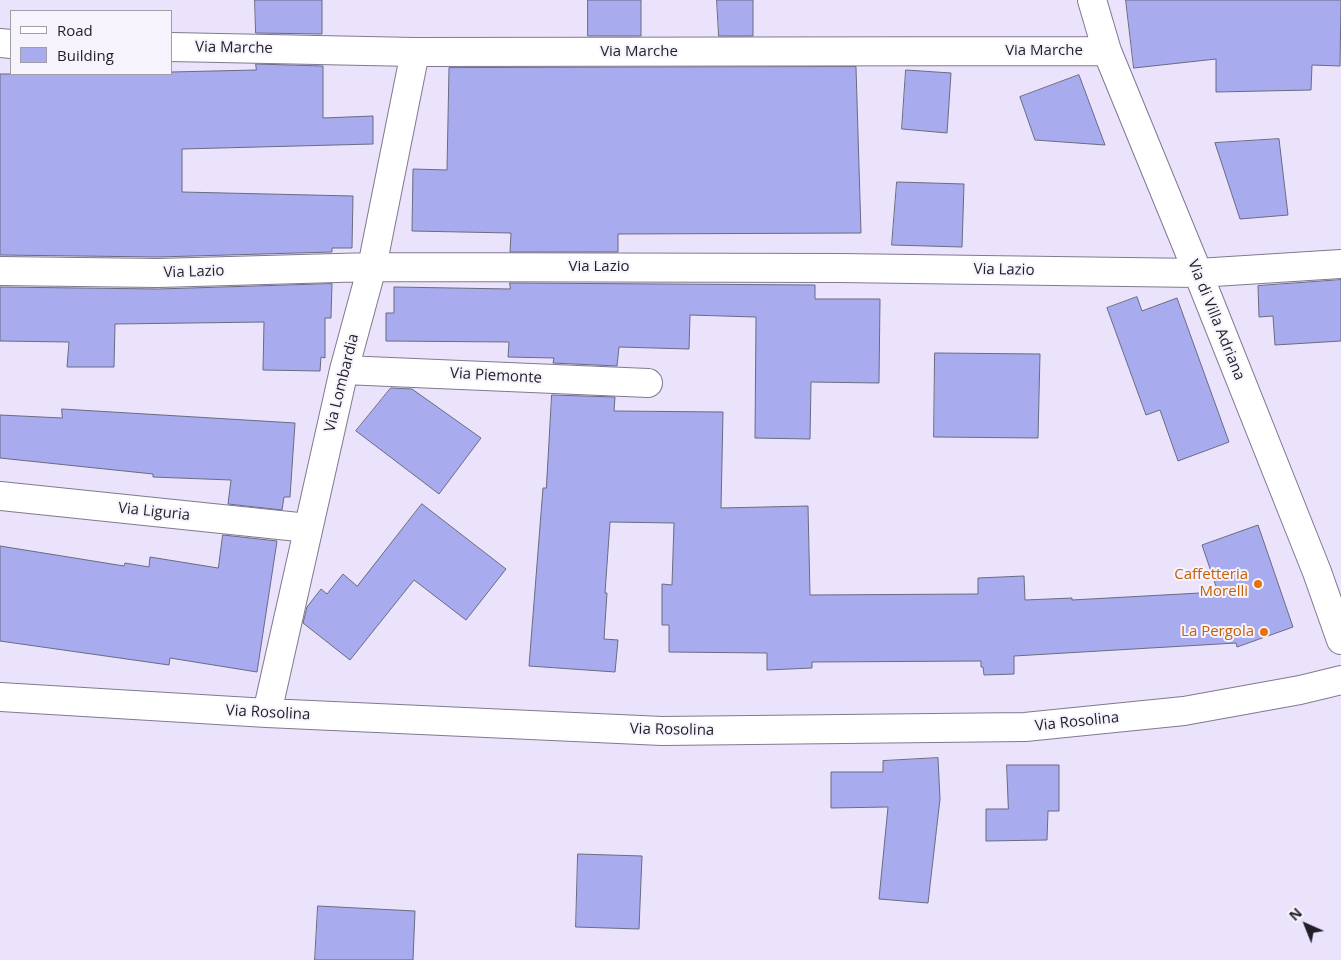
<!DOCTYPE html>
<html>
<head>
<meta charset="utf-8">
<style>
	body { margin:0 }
	#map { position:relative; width:1341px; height:960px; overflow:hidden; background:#ebe2fc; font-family:"Open Sans",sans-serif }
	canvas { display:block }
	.legend { position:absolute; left:10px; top:10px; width:162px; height:65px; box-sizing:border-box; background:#f6f3fd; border:1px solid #a19ea7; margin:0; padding:6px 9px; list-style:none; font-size:15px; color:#211e27 }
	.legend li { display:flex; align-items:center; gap:10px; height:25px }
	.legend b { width:25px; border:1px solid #a19ea7 }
	.north { position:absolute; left:1281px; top:900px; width:50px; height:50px; -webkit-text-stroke:4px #f6f3fd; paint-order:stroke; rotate:316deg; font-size:14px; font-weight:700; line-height:20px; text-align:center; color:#211e27 }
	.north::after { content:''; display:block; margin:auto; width:18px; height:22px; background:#211e27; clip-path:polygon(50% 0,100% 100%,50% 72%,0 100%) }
</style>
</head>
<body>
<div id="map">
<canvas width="1341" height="960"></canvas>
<ul class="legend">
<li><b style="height:6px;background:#fff"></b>Road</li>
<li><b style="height:14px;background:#a8abee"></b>Building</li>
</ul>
<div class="north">N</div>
</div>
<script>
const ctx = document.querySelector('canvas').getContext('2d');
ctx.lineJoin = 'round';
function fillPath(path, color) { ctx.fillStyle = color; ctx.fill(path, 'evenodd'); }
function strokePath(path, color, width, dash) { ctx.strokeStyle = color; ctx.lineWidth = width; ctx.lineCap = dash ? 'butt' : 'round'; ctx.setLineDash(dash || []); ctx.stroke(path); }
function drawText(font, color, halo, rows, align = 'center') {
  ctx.font = font + ' "Open Sans",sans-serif'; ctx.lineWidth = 4; ctx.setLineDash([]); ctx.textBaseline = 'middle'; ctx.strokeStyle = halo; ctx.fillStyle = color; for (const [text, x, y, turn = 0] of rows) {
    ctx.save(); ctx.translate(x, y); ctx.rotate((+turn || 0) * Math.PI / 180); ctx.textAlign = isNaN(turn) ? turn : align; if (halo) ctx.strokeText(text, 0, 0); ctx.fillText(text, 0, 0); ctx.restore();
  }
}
const building = new Path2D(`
	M 255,0 L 322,0 L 322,34 L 256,33 Z
	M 588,0 L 641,0 L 641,36 L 588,36 Z
	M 717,0 L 753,0 L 753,36 L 719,36 Z
	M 1126,0 L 1341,0 L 1340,66 L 1312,65 L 1311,90 L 1216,92 L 1216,59 L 1134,68 Z
	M 256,64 L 323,66 L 323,118 L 373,116 L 373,144 L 182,149 L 182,192 L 353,196 L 352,248 L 332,248 L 332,252 L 158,257 L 0,255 L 0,74 L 171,74 L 171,72 L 256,70 Z
	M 856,67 L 861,233 L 618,234 L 618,252 L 510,252 L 511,233 L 412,231 L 413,169 L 447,170 L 449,68 Z
	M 906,70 L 951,73 L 947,133 L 902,129 Z
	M 1079,75 L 1105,145 L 1035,140 L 1020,97 Z
	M 1279,139 L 1288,215 L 1240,219 L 1215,143 Z
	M 897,182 L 964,184 L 962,247 L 892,245 Z
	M 1341,280 L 1341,341 L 1275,345 L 1273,316 L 1259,317 L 1258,286 Z
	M 510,283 L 815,285 L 815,299 L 880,299 L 879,383 L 811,382 L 810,439 L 755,438 L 756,317 L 690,315 L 689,349 L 619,347 L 617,366 L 553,363 L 554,358 L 508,357 L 509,342 L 386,341 L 386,313 L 394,313 L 394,287 L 510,289 Z
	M 332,284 L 331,318 L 325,318 L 325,358 L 321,357 L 320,371 L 263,370 L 264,322 L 115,324 L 114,367 L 67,367 L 69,342 L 0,341 L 0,287 L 158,289 Z
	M 1137,297 L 1142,311 L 1177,298 L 1229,442 L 1178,461 L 1160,410 L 1146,415 L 1107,308 Z
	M 935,353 L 1040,354 L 1038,438 L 934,437 Z
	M 391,388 L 412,389 L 481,438 L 439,494 L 356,431 Z
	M 552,395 L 615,397 L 614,411 L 723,412 L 721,508 L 808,506 L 810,595 L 978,594 L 978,578 L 1024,576 L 1025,600 L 1072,598 L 1072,600 L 1218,592 L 1202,545 L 1258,525 L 1293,627 L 1237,647 L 1236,643 L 1014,656 L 1014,674 L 984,675 L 983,667 L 981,667 L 981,661 L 812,662 L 812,668 L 767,670 L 767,653 L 669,652 L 669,625 L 662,625 L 662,584 L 672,585 L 674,523 L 610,522 L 605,593 L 607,593 L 604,639 L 618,640 L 615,672 L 529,666 L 543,488 L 546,488 Z
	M 62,409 L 295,423 L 290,497 L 284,497 L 282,510 L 228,504 L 231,480 L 153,477 L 153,474 L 0,458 L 0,415 L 62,418 Z
	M 422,504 L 506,569 L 466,620 L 414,580 L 350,660 L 303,623 L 307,607 L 321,589 L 327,594 L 343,574 L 357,586 Z
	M 223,535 L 277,541 L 257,672 L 170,658 L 169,665 L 0,641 L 0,546 L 124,566 L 125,563 L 149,567 L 150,557 L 218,568 Z
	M 938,758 L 940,799 L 928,903 L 879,899 L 888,807 L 831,808 L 831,772 L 883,772 L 883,761 Z
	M 1007,765 L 1059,765 L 1059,811 L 1048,811 L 1047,840 L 986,841 L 986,809 L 1008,809 Z
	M 578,854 L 642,856 L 639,929 L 576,927 Z
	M 318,906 L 415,911 L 413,960 L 315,960 Z`);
const minor = new Path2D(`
	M 1092,0 L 1107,51 L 1198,273 L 1317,572 L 1341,640
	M 0,43 L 11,44
	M 171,47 L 415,52 L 1107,51
	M 0,271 L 158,273 L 372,267 L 840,268 L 1198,273 L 1341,264
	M 344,370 L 648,383
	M 0,496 L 308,528
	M 0,697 L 267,713 L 662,731 L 1025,727 L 1184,711 L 1300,690 L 1341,680
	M 267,713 L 344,370 L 372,267 L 415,52`);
const markers = [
	[1258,584,5,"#e8710a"],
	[1264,632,5,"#e8710a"]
];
const streetNames = [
	["Via Marche",234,48,1],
	["Via Marche",1044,51],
	["Via Marche",639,52],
	["Via Lazio",599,267],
	["Via Lazio",1004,270,1],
	["Via Lazio",194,272,-2],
	["Via di Villa Adriana",1216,320,68],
	["Via Piemonte",496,376,3],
	["Via Lombardia",342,383,-76],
	["Via Liguria",154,512,6],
	["Via Rosolina",268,713,3],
	["Via Rosolina",1077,722,-6],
	["Via Rosolina",672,730,1]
];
const foodNames = [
	["Caffetteria",1248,575],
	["Morelli",1248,592],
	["La Pergola",1254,632]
];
fillPath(building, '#a8abee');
strokePath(building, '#696b82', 1);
strokePath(minor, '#807990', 30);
strokePath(minor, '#fff', 28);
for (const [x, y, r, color] of markers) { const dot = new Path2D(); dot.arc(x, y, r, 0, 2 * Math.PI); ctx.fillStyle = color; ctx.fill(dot); strokePath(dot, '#f6f3fd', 2); }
drawText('15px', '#211e27', '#f6f3fd', streetNames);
drawText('15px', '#c56008', '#f6f3fd', foodNames, 'right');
</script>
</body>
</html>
